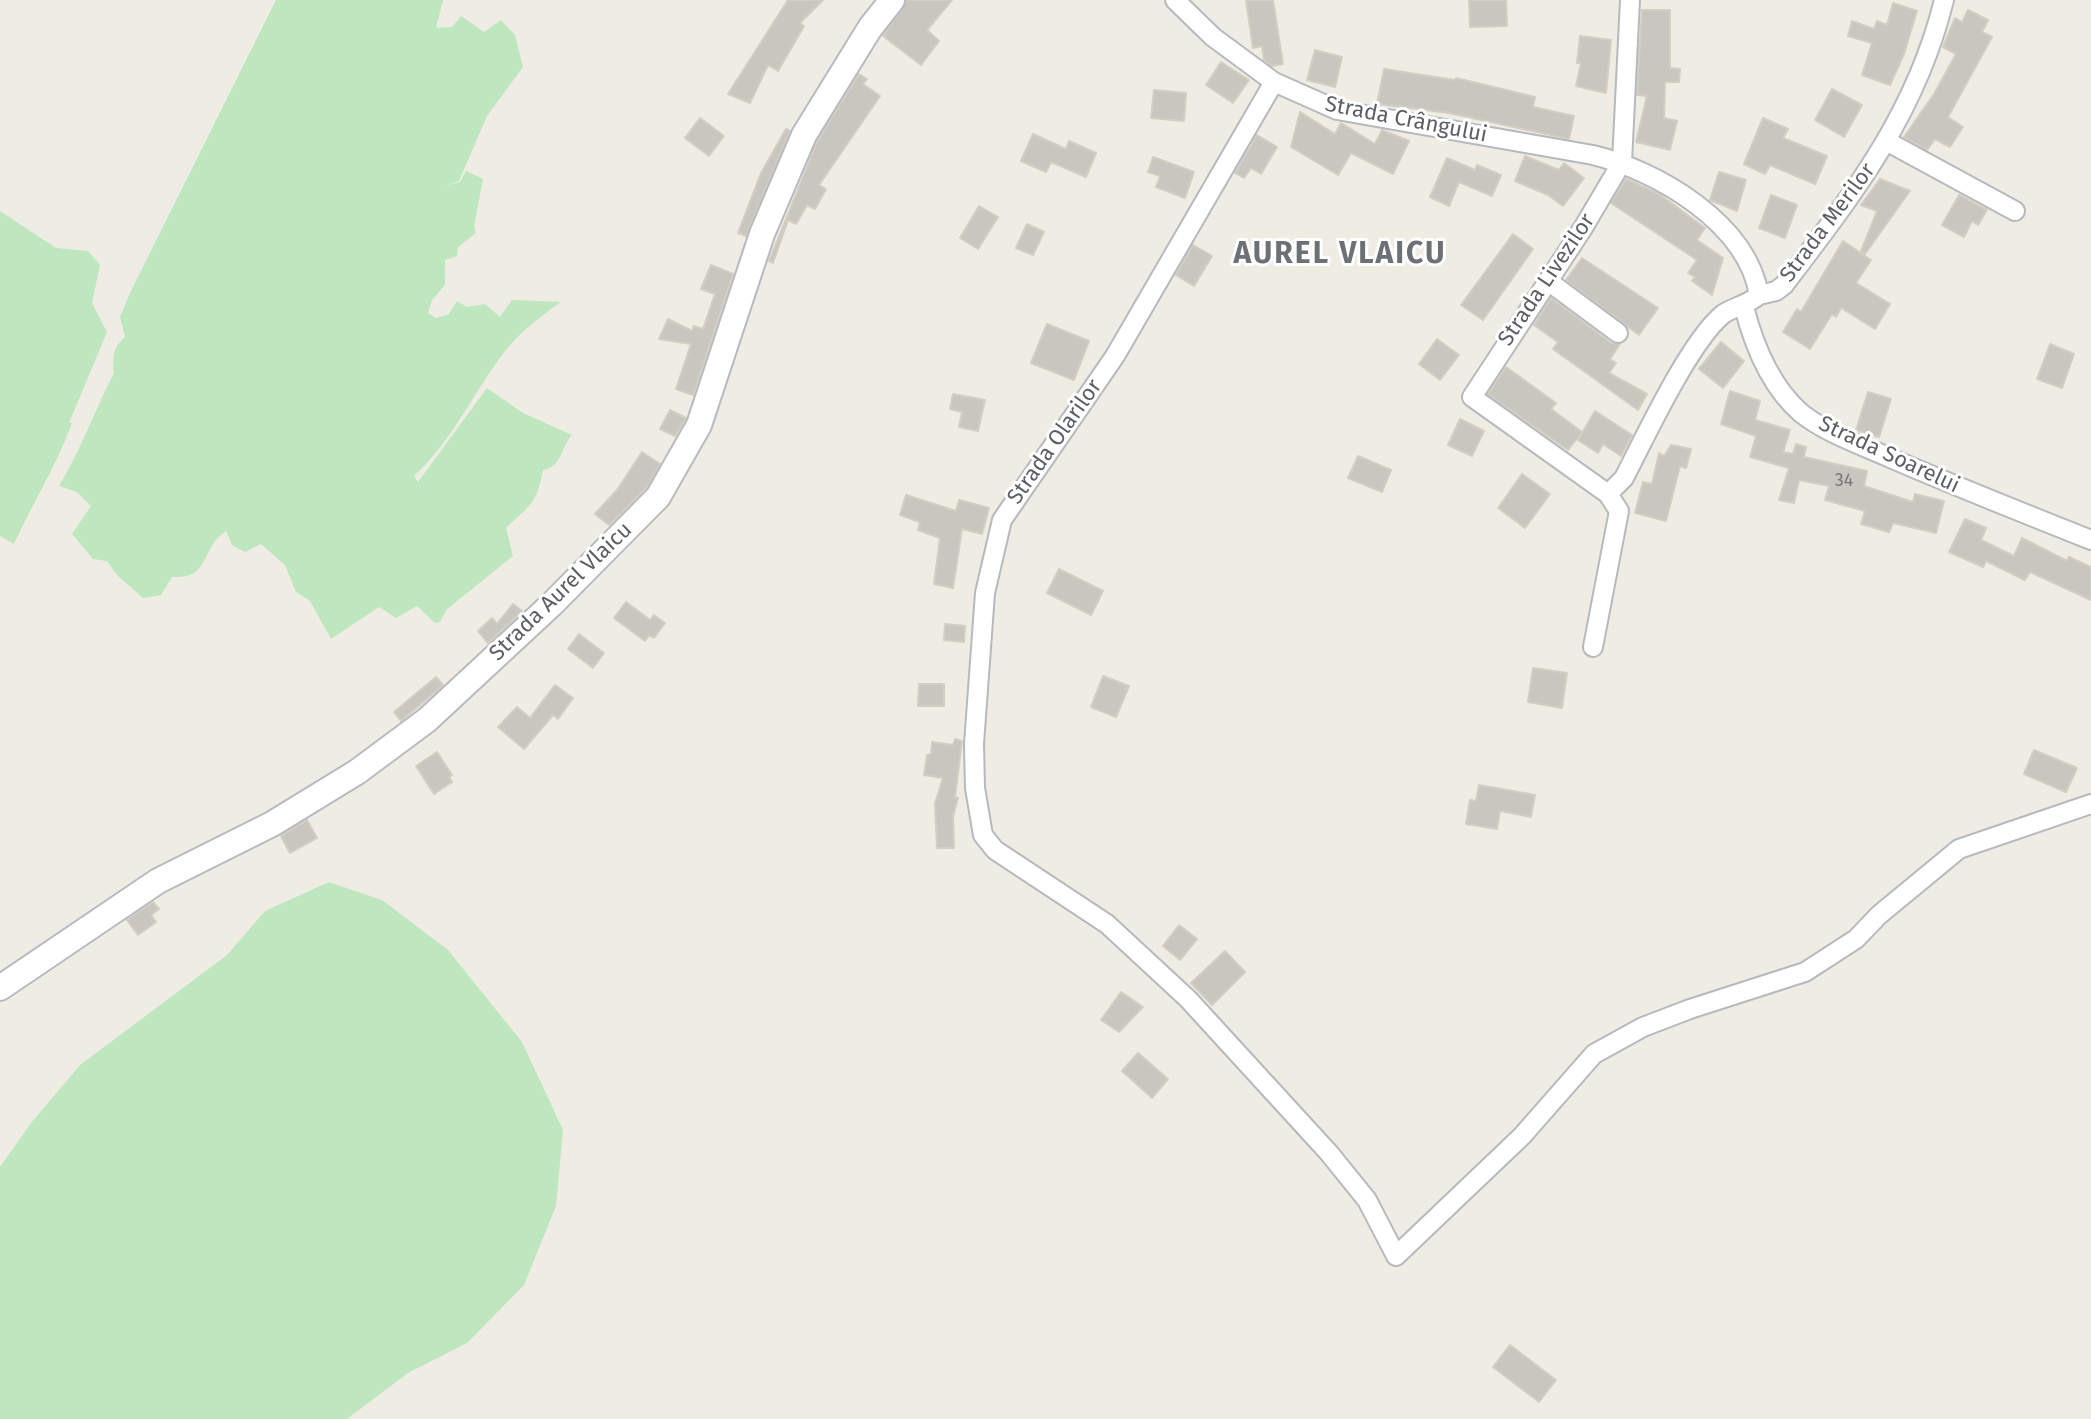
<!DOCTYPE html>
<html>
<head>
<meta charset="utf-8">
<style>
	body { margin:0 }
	canvas { display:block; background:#efece3 }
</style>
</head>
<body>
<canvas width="2091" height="1419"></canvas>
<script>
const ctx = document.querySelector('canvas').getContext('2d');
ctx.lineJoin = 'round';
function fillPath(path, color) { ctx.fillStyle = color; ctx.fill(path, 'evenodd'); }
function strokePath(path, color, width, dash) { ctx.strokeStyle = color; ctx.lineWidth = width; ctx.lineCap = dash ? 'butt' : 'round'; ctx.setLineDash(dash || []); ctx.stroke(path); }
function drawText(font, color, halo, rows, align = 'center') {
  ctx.font = font + ' "Fira Sans",sans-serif'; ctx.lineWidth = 6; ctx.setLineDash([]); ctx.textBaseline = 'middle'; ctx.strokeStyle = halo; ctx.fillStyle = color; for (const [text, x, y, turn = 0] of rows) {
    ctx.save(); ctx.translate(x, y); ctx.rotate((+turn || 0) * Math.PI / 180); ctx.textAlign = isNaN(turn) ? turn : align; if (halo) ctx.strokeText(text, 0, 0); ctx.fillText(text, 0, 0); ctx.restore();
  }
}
const green = new Path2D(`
	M 276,0 L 443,0 L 436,28 L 452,27 L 461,16 L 484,32 L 501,20 L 515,35 L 523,67 L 487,116 L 459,181 L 444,186 L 460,182 L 466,171 L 483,179 L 474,226 L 476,233 L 458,247 L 457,256 L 445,260 L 445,285 L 432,300 L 428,313 L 436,318 L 449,314 L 457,301 L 467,307 L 485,304 L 500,317 L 512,300 L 561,302 C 541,316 520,332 505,351 C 473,393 453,440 414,476 L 418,482 L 487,388 L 523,413 L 572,435 C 561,447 562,467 543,470 C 536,505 531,504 506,528 L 513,556 L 446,610 L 440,622 L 435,623 L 417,606 L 396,618 L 379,607 L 331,639 L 310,601 L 296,592 L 285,565 L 261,544 L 245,552 L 232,545 L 226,531 C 199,549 212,579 172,577 L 161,595 L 143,598 L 117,575 L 107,561 L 93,559 L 72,534 L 91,506 L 77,492 L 59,486 C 81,449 95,410 114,373 C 112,358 113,347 125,337 L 120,317 L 130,293 Z
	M 0,211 L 56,248 L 88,251 L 100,265 L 92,303 L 107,332 L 69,423 L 72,423 C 56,467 33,502 14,544 L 0,536 Z
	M 329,882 L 382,900 L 448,950 L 522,1042 L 563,1130 L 556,1206 L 524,1285 L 467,1343 L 408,1373 L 347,1419 L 0,1419 L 0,1167 L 31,1123 L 80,1065 L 227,955 L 265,911 Z`);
const building = new Path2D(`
	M 788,0 L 823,0 L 800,23 L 804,26 L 778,71 L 768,65 L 750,103 L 728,94 Z
	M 907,0 L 952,0 L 927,30 L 939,41 L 921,65 L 883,36 Z
	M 1246,0 L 1273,0 L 1283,64 L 1272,66 L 1264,60 L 1262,46 L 1253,48 Z
	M 1469,0 L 1506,0 L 1507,26 L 1470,27 Z
	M 1893,3 L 1917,11 L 1904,54 L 1890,85 L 1862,75 L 1872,43 L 1848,36 L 1852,21 L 1874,29 L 1877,21 L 1887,25 Z
	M 1642,10 L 1670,10 L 1670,68 L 1680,69 L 1679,82 L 1665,82 L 1664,118 L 1677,121 L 1670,150 L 1636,142 L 1647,96 L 1637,95 Z
	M 1968,10 L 1988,20 L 1982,32 L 1992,37 L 1948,117 L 1963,127 L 1950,147 L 1935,139 L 1927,150 L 1904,137 L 1934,94 L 1956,54 L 1943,47 L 1955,18 L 1962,22 Z
	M 1580,36 L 1611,40 L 1606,93 L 1576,86 L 1581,63 L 1577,63 Z
	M 1315,50 L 1342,57 L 1335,87 L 1307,80 Z
	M 1221,62 L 1249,80 L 1233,103 L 1206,85 Z
	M 1384,69 L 1455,80 L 1456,78 L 1535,97 L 1533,107 L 1574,116 L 1569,139 L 1449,113 L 1377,104 Z
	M 859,74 L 867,79 L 863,84 L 880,96 L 819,185 L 826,189 L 815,209 L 807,205 L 796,224 L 788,220 L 773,263 L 769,261 L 817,142 Z
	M 1832,89 L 1862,105 L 1844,137 L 1815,120 Z
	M 1154,90 L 1186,93 L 1184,121 L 1151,118 Z
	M 1300,112 L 1335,134 L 1341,123 L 1375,144 L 1382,130 L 1409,141 L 1393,174 L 1351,153 L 1338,175 L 1291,147 Z
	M 700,118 L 724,136 L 709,156 L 685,138 Z
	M 1763,118 L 1788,129 L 1783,138 L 1827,156 L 1815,184 L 1770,165 L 1765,174 L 1744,164 Z
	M 786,129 L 790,131 L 746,236 L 738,233 L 761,173 Z
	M 1033,134 L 1066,149 L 1069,141 L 1096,153 L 1086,177 L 1051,162 L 1046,172 L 1021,161 Z
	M 1257,135 L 1277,147 L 1261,174 L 1251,168 L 1244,178 L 1235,173 Z
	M 1525,156 L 1559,170 L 1564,163 L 1584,178 L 1563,206 L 1548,195 L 1515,181 Z
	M 1153,157 L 1194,172 L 1185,198 L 1156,187 L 1160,176 L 1148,172 Z
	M 1447,158 L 1475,170 L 1477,165 L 1501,175 L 1492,196 L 1459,182 L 1449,206 L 1430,197 Z
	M 1719,172 L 1746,180 L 1737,211 L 1710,200 Z
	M 1626,179 L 1659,194 L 1705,228 L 1697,240 L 1723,258 L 1712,295 L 1692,281 L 1695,277 L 1688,273 L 1697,260 L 1611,203 Z
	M 1880,179 L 1910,191 L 1865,254 L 1861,251 L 1877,211 L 1861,205 Z
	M 1771,195 L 1797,205 L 1785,238 L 1759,228 Z
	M 1959,195 L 1987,210 L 1978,225 L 1972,221 L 1964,237 L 1942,225 Z
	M 979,206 L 998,217 L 978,249 L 960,238 Z
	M 1027,224 L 1044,232 L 1033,255 L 1016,248 Z
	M 1513,234 L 1533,249 L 1483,320 L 1461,305 Z
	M 1843,241 L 1871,260 L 1856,283 L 1890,304 L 1875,329 L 1841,308 L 1836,317 L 1832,314 L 1810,349 L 1783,332 L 1797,309 L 1801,312 Z
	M 1193,245 L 1212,256 L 1194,286 L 1176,275 Z
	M 1582,258 L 1658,308 L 1639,335 L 1566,280 Z
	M 711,265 L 733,274 L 693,395 L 676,389 L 691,344 L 659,339 L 668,319 L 692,331 L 694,326 L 703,329 L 715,294 L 701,289 Z
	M 1551,298 L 1611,343 L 1620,344 L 1610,359 L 1616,363 L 1609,373 L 1647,394 L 1638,410 L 1553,349 L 1558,342 L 1534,325 Z
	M 1047,324 L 1089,341 L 1074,380 L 1031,363 Z
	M 1437,339 L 1459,355 L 1440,380 L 1419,364 Z
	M 1721,342 L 1744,361 L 1723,388 L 1699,369 Z
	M 2050,344 L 2074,354 L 2062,388 L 2037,379 Z
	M 1506,367 L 1556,403 L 1551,409 L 1582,432 L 1568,450 L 1488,394 Z
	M 1730,391 L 1760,401 L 1755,420 L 1790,430 L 1783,452 L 1793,454 L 1796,444 L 1806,447 L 1804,457 L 1867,471 L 1864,486 L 1913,502 L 1915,494 L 1944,501 L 1936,533 L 1893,523 L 1889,532 L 1861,524 L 1865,511 L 1825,500 L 1829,486 L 1799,480 L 1794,503 L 1779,500 L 1789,468 L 1750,457 L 1756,436 L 1721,424 Z
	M 1868,392 L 1891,399 L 1879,437 L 1856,430 Z
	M 953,394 L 985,400 L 978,431 L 959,427 L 962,412 L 950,409 Z
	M 670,410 L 686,418 L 675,436 L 660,429 Z
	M 1595,411 L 1632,435 L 1621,456 L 1603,444 L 1598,453 L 1578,440 Z
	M 1460,419 L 1484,431 L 1472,456 L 1448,445 Z
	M 1671,445 L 1691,449 L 1686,468 L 1680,466 L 1666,521 L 1635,513 L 1643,482 L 1652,484 L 1659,453 L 1664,456 Z
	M 642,452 L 660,464 L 646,488 L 609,525 L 595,514 L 617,490 Z
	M 1358,456 L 1391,470 L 1382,492 L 1348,478 Z
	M 1522,474 L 1550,494 L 1525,528 L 1498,508 Z
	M 906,495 L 956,511 L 959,500 L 989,508 L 982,534 L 962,529 L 953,588 L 934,584 L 940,538 L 918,530 L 920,522 L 900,515 Z
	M 1965,519 L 1986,528 L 1981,540 L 2014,556 L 2022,538 L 2067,561 L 2069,557 L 2091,567 L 2091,600 L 2030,572 L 2025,580 L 1986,561 L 1983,567 L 1949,552 Z
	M 1059,569 L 1103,591 L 1091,615 L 1047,593 Z
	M 626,602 L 650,620 L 654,615 L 665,623 L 654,638 L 649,635 L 645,641 L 614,618 Z
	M 513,604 L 522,611 L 488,643 L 478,631 L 492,618 L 497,624 Z
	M 945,624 L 965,626 L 964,642 L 944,640 Z
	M 579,634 L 604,653 L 593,668 L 568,649 Z
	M 1533,668 L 1567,673 L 1562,708 L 1528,702 Z
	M 1103,676 L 1129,686 L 1116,717 L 1091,707 Z
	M 436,677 L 443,685 L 401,721 L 394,712 Z
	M 919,684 L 944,684 L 944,706 L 918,706 Z
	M 555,685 L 573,698 L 558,719 L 553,715 L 524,749 L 498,727 L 517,707 L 530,718 Z
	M 955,739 L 962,741 L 955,797 L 958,798 L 953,816 L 954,848 L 937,848 L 935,803 L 943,778 L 924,775 L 927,755 L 931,754 L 932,742 L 953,745 Z
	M 2034,750 L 2077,768 L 2066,792 L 2024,774 Z
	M 437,752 L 452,775 L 449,777 L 452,782 L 434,794 L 416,766 Z
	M 1479,785 L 1535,795 L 1531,817 L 1500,811 L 1497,829 L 1466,824 L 1470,800 L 1476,801 Z
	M 307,820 L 317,838 L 290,853 L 281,836 Z
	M 153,902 L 159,909 L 151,915 L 156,922 L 138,935 L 127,920 Z
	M 1179,925 L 1197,939 L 1180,960 L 1163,946 Z
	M 1225,951 L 1245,972 L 1212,1005 L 1191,983 Z
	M 1121,992 L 1143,1007 L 1119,1032 L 1101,1020 Z
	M 1138,1053 L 1168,1079 L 1152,1098 L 1122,1071 Z
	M 1510,1345 L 1556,1380 L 1539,1402 L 1493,1367 Z`);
const street = new Path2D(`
	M 1175,0 L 1213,37 L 1274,82 L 1337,110 L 1593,155 C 1658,171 1747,223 1759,295 L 1776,291 L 1784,285 C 1854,193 1916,114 1944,0
	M 1630,0 L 1622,162 L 1583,228 L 1472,397 L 1608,494 L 1624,478 C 1645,437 1689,343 1722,315 C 1730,308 1746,306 1759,295
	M 1274,82 L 1115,356 L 1002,520 L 985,593 L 974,744 L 975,788 L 983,835 L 995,850 L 1107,924 L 1188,999 L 1329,1153 L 1367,1200 L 1396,1256 L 1522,1136 L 1594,1054 L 1643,1027 L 1690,1009 L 1805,972 L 1856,939 L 1879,915 L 1959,849 L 2091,804
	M 1888,142 L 2015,211
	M 1548,281 L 1618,333
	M 1744,307 C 1754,346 1770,386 1801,413 C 1826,433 1859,444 1888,457 C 1955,486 2023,513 2091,540
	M 1593,647 L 1619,511 L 1608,494`);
const secondary = new Path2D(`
	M 0,988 L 158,881 L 272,824 L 357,772 L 427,720 L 552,604 L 658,497 L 699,425 L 762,234 L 804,135 L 870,28 L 892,0`);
const numberNames = [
	["34",1844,481]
];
const streetNames = [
	["Strada Crângului",1406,120,11],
	["Strada Merilor",1828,223,-53],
	["Strada Livezilor",1547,280,-56],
	["Strada Olarilor",1055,442,-55],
	["Strada Soarelui",1889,455,25],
	["Strada Aurel Vlaicu",561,592,-44]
];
const districtNames = [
	["AUREL VLAICU",1340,255]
];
fillPath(green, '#bee7bf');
fillPath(building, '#c9c6c0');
strokePath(building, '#d3cec1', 2);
strokePath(street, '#b6b9be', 22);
strokePath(secondary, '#b7bac0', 28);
strokePath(street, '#fff', 18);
strokePath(secondary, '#fff', 24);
drawText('18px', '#76797b', null, numberNames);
drawText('22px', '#5b5f64', '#fff', streetNames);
ctx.letterSpacing = '2px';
drawText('bold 30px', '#6c7176', '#fff', districtNames);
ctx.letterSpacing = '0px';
</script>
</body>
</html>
